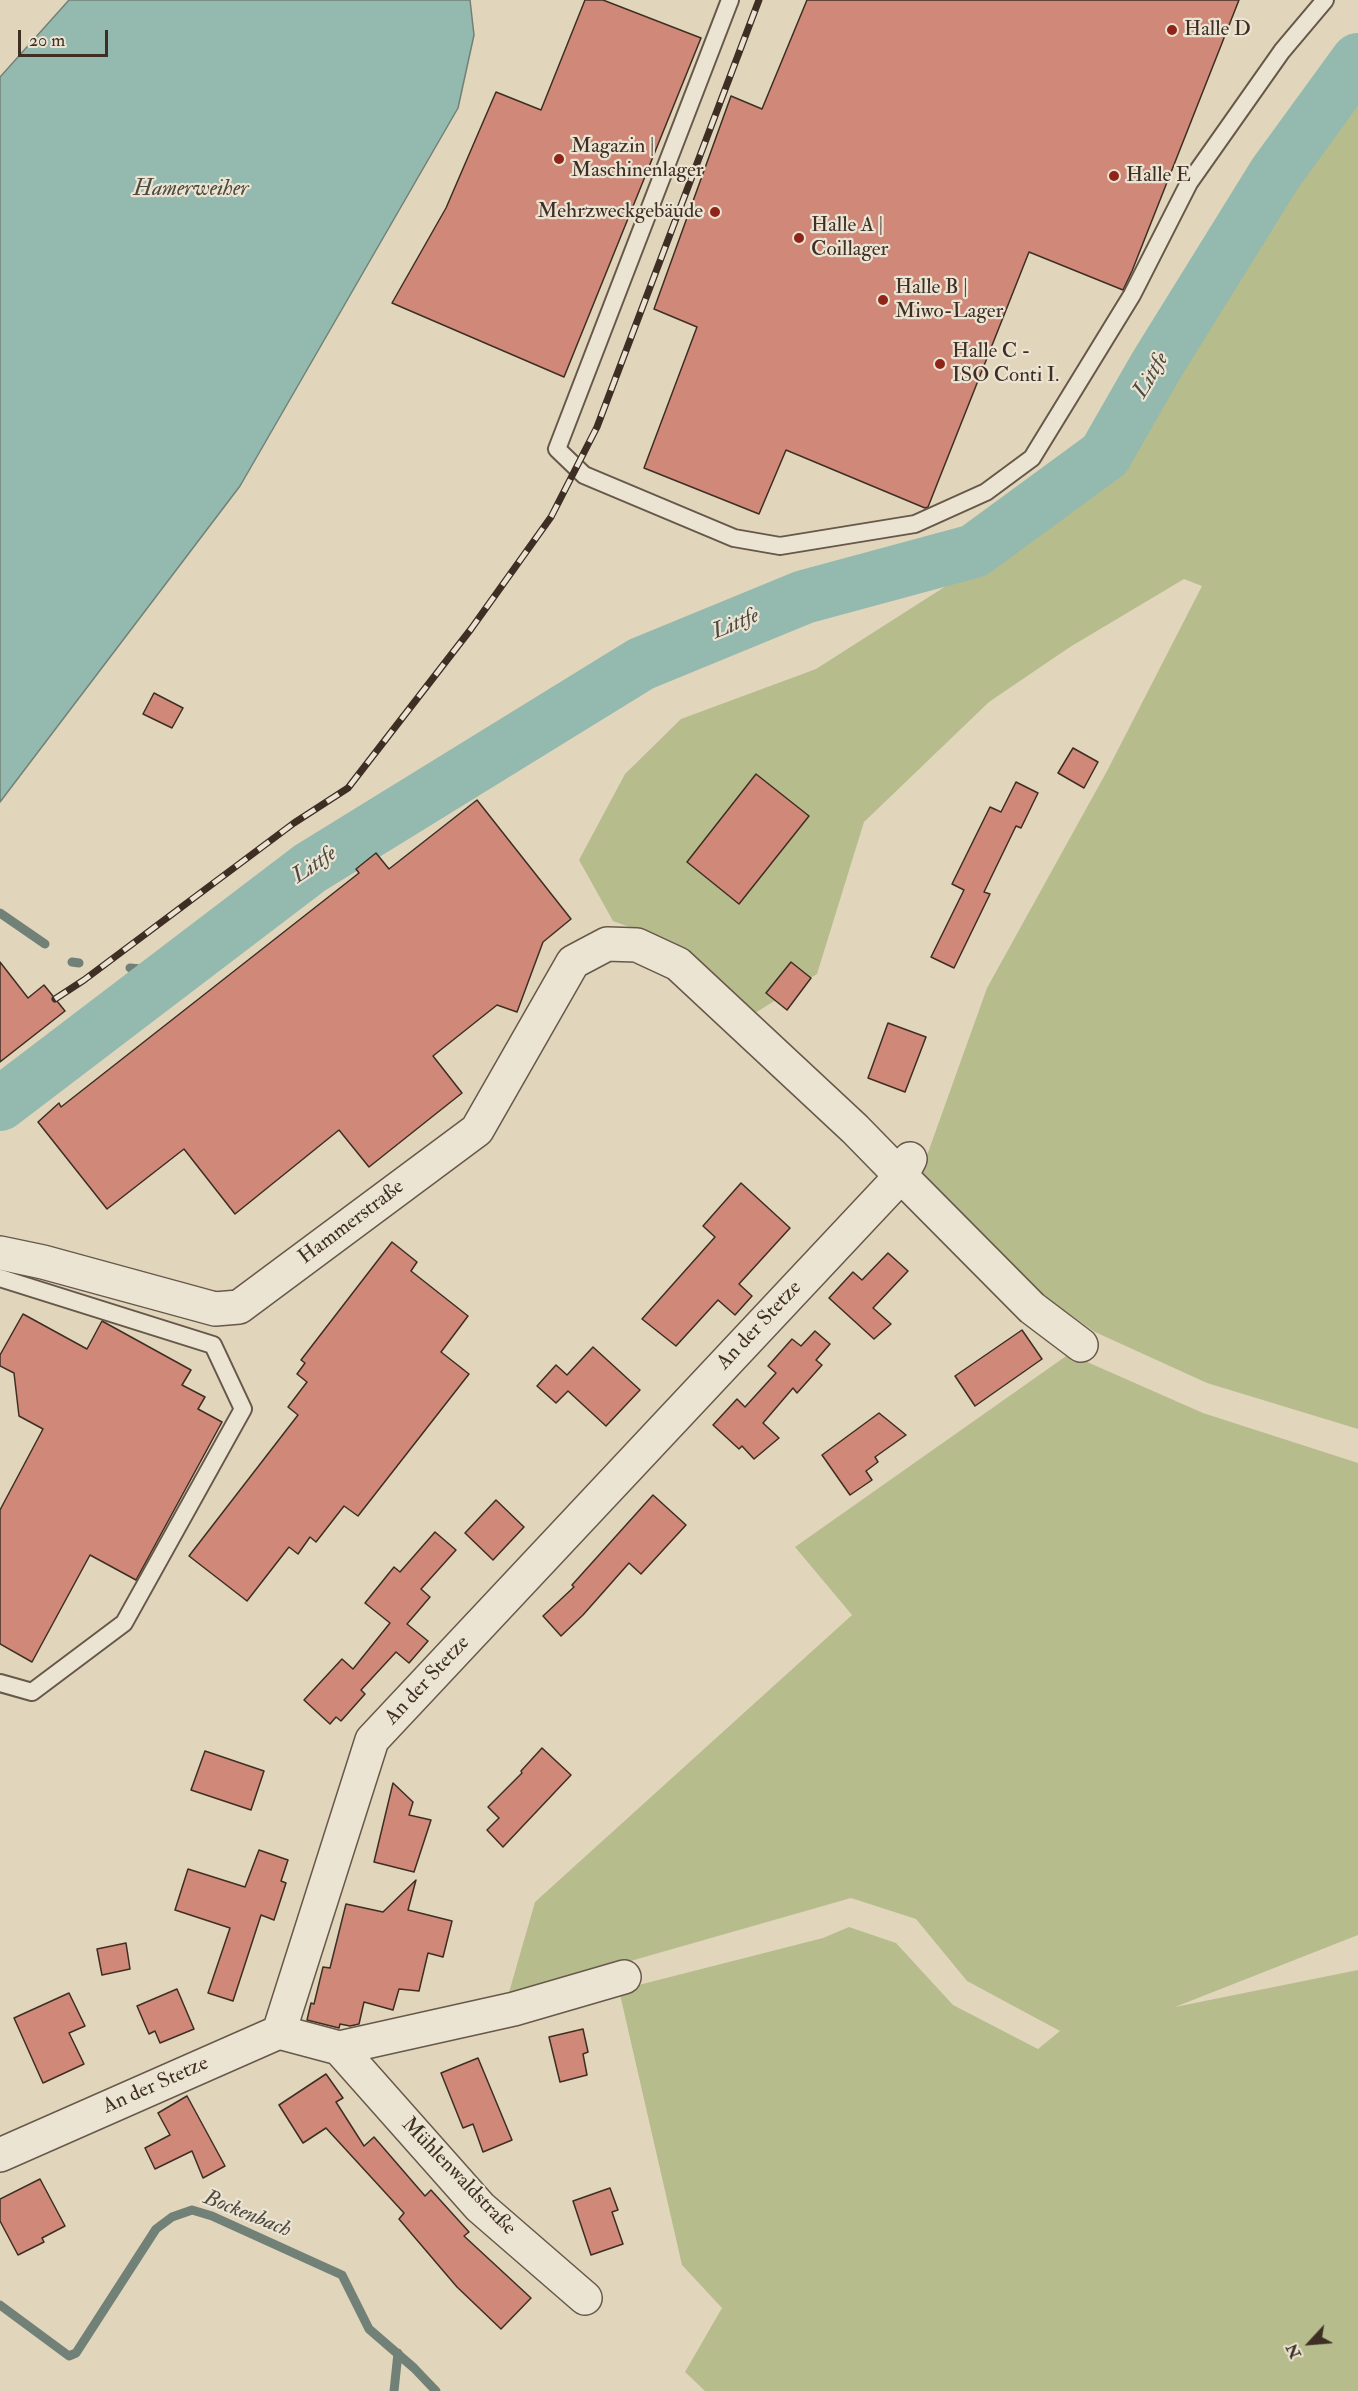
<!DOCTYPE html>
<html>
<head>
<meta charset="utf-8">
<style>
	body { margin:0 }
	#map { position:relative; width:1358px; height:2391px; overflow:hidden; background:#e1d6bb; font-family:"IM FELL Double Pica",serif }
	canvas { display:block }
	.north { position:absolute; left:1280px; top:2313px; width:60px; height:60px; -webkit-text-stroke:4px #ece4d3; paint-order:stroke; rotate:244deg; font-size:16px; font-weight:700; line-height:24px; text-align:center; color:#3e2e24 }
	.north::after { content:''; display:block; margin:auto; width:21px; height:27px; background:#3e2e24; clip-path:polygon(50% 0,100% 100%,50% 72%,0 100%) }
	.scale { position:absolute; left:18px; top:30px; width:90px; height:27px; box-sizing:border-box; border:3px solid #3e2e24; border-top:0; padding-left:8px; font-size:18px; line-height:21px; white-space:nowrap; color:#3e2e24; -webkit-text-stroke:4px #ece4d3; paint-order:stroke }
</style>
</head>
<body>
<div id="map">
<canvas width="1358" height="2391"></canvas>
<div class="north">N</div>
<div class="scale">20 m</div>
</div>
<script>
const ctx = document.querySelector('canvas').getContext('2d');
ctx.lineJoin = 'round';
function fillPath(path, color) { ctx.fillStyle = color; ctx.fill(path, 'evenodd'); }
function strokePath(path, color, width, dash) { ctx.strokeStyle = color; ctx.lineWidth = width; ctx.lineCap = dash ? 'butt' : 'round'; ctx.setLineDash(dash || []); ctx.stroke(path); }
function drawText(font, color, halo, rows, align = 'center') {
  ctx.font = font + ' "IM FELL Double Pica",serif'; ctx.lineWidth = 4.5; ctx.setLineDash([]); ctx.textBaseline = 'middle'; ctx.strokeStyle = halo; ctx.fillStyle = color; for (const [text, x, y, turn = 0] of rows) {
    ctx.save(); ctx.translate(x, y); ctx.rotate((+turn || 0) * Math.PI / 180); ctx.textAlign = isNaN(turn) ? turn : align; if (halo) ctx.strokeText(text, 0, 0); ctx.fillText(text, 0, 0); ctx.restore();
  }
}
const green = new Path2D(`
	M 1358,72 L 1358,1429 L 1207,1383 L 1095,1332 L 1034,1289 L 921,1172 L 987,988 L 1107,771 L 1202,586 L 1184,579 L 1070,647 L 989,702 L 864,822 L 817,974 L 752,1015 L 670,942 L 613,921 L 579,860 L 625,774 L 681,719 L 816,669 L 1029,533 L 1203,251 Z
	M 1069,1354 L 1203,1413 L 1358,1463 L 1358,1935 L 1175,2007 L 1358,1970 L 1358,2391 L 705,2391 L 685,2372 L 722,2308 L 682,2265 L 619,1990 L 823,1938 L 849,1927 L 896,1943 L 953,2005 L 1038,2049 L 1060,2031 L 967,1981 L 916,1919 L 851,1898 L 508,1996 L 535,1902 L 852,1615 L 795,1547 Z`);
const water = new Path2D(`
	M 69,0 L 470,0 L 474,35 L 458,108 L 240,486 L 0,802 L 0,77 Z`);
const stream = new Path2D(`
	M 0,913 L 45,944
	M 72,962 L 79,963
	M 130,968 L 173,972
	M 0,2305 L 69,2356 L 76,2353 L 156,2229 L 172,2217 L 192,2210 L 212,2216 L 342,2275 L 369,2329 L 414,2368 L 436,2391
	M 394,2391 L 398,2353`);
const river = new Path2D(`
	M 0,1104 L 310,868 L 641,664 L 804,597 L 974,551 L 1105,455 L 1156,366 L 1275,174 L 1358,60`);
const building = new Path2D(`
	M 585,0 L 603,0 L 701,38 L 564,377 L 392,303 L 446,208 L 496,92 L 541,110 Z
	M 807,0 L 1239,0 L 1132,271 L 1123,290 L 1029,252 L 928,507 L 925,508 L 786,450 L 759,514 L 644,468 L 697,327 L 654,309 L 731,96 L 762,109 Z
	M 154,693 L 183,708 L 172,728 L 143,714 Z
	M 1073,748 L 1098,762 L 1084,788 L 1058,773 Z
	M 756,774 L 809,816 L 739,904 L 687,862 Z
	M 1016,782 L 1038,793 L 1021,828 L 1016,826 L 984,892 L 990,894 L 954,968 L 931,957 L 964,890 L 952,884 L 990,807 L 1001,812 Z
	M 477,800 L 571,919 L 543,942 L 517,1012 L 497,1005 L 433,1056 L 462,1093 L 369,1167 L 339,1130 L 235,1214 L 184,1149 L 107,1209 L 38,1122 L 59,1103 L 61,1107 L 359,873 L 356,869 L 376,853 L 389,869 Z
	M 0,962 L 28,998 L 44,985 L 65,1011 L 0,1062 Z
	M 791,962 L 811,978 L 787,1010 L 766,993 Z
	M 888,1023 L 926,1037 L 905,1092 L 868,1078 Z
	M 741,1183 L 790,1228 L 739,1284 L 752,1296 L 735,1315 L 718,1300 L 676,1346 L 642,1319 L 715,1237 L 703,1226 Z
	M 392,1242 L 417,1262 L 411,1271 L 468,1316 L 441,1352 L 469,1374 L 358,1516 L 344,1506 L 316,1542 L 310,1537 L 298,1554 L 289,1547 L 247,1601 L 189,1556 L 298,1415 L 288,1407 L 307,1382 L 297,1374 L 305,1363 L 301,1360 Z
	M 888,1253 L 908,1271 L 873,1308 L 891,1324 L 874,1339 L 829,1298 L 853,1272 L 862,1280 Z
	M 23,1314 L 87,1349 L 102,1321 L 191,1370 L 182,1385 L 205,1397 L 198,1409 L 222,1422 L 136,1580 L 90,1555 L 32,1662 L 0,1644 L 0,1510 L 43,1429 L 19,1416 L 14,1373 L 0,1366 L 0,1355 Z
	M 1022,1330 L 1042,1359 L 975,1406 L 955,1376 Z
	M 815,1331 L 830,1344 L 816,1360 L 822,1365 L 797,1393 L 793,1388 L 763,1423 L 779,1438 L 754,1459 L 742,1446 L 739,1449 L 713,1425 L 737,1399 L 745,1407 L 776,1373 L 768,1366 L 792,1339 L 801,1346 Z
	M 593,1347 L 640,1390 L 606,1426 L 568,1391 L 556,1403 L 537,1386 L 556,1365 L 567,1375 Z
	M 879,1413 L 906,1435 L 875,1457 L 878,1462 L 866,1471 L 872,1480 L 850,1495 L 822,1455 Z
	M 653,1495 L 686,1525 L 641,1574 L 629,1563 L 583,1615 L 561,1636 L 543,1616 L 574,1587 L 572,1585 Z
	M 496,1500 L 524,1527 L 493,1560 L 465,1533 Z
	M 435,1532 L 456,1550 L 421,1589 L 430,1597 L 407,1624 L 428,1641 L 409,1663 L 396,1652 L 361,1690 L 365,1694 L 341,1721 L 336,1717 L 330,1724 L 304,1700 L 342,1659 L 353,1669 L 390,1623 L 365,1603 L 394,1567 L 400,1572 Z
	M 542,1748 L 571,1775 L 503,1847 L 487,1830 L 499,1818 L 488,1807 L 522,1773 L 521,1771 Z
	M 205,1751 L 264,1771 L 251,1810 L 191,1790 Z
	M 393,1783 L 413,1802 L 409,1815 L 431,1820 L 414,1872 L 374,1862 Z
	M 259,1850 L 288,1860 L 281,1881 L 286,1883 L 274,1920 L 261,1915 L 233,2001 L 208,1993 L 230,1928 L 175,1910 L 188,1869 L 245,1887 Z
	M 416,1880 L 408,1910 L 452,1921 L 443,1957 L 428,1953 L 419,1991 L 399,1989 L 393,2010 L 364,2002 L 359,2024 L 350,2026 L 340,2024 L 339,2028 L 307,2020 L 311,2003 L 314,2004 L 323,1967 L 330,1968 L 346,1904 L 383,1912 Z
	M 126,1943 L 130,1969 L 102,1975 L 97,1949 Z
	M 177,1989 L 194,2029 L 160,2043 L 155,2031 L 149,2034 L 137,2006 Z
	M 69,1993 L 85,2026 L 69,2033 L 84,2064 L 43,2083 L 14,2018 Z
	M 583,2029 L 588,2052 L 583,2054 L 587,2075 L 560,2082 L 549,2037 Z
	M 478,2058 L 512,2140 L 483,2152 L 473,2124 L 463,2128 L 441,2073 Z
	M 326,2074 L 343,2098 L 336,2102 L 364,2146 L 374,2137 L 425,2196 L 431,2190 L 469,2232 L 464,2236 L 531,2298 L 501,2329 L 457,2287 L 399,2219 L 404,2213 L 326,2128 L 303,2143 L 279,2105 Z
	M 187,2096 L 225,2166 L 203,2178 L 192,2151 L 155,2169 L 145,2148 L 170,2135 L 158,2113 Z
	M 40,2179 L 65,2226 L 42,2238 L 44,2242 L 18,2255 L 0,2221 L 0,2199 Z
	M 610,2188 L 618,2210 L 612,2212 L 623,2244 L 591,2255 L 573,2201 Z`);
const service = new Path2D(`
	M 730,0 L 557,449 L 584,475 L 734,538 L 780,546 L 915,524 L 986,492 L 1032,458 L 1132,295 L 1189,183 L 1282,51 L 1325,0
	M 0,1278 L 213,1345 L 243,1409 L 124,1623 L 32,1692 L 0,1683`);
const minor = new Path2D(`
	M 910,1159 L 901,1176 L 1032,1308 L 1081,1345
	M 0,1253 L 43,1262 L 215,1309 L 239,1307 L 477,1130 L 573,962 L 607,944 L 637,945 L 678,964 L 855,1129 L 901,1176 L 372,1740 L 279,2032 L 0,2155
	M 279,2032 L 339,2048 L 480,2207 L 585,2298
	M 339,2048 L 514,2009 L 624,1977`);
const rail = new Path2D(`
	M 55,999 L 84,980 L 294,823 L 348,788 L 471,629 L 551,517 L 597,427 L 759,0`);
const markers = [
	[1172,30,6,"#8f2418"],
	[559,159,6,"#8f2418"],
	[1114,176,6,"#8f2418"],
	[715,212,6,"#8f2418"],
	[799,238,6,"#8f2418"],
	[883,300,6,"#8f2418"],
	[940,364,6,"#8f2418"]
];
const poiNames = [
	["Halle D",1184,30],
	["Magazin |",571,147],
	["Maschinenlager",571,171],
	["Halle E",1126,176],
	["Mehrzweckgebäude",703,212,"right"],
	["Halle A |",811,226],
	["Coillager",811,250],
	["Halle B |",895,288],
	["Miwo-Lager",895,312],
	["Halle C -",952,352],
	["ISO Conti I.",952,376]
];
const streetNames = [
	["Hammerstraße",352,1223,-37],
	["An der Stetze",760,1326,-47],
	["An der Stetze",428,1681,-47],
	["An der Stetze",156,2086,-24],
	["Mühlenwaldstraße",458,2177,46]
];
const waterNames = [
	["Hamerweiher",191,190],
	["Littfe",1152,376,-59],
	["Littfe",736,625,-22],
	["Littfe",315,866,-34],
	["Bockenbach",247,2215,22]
];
fillPath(green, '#b7bc8d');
fillPath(water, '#94b9ae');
strokePath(water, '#728177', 1.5);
strokePath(stream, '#728177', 9);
strokePath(river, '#94b9ae', 54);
fillPath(building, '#d08979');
strokePath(building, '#3e2e24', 1.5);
strokePath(service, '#67584a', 20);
strokePath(minor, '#67584a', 36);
strokePath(service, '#ece4d3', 16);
strokePath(minor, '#ece4d3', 33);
strokePath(rail, '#3e2e24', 7);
strokePath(rail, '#ece4d3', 4.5, [14]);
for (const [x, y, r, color] of markers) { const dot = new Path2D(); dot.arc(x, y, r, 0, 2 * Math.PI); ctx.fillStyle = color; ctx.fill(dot); strokePath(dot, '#ece4d3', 2); }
drawText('21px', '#3e2e24', '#ece4d3', poiNames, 'left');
drawText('21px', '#3e2e24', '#ece4d3', streetNames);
drawText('italic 22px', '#4f4a40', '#ece4d3', waterNames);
</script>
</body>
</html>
